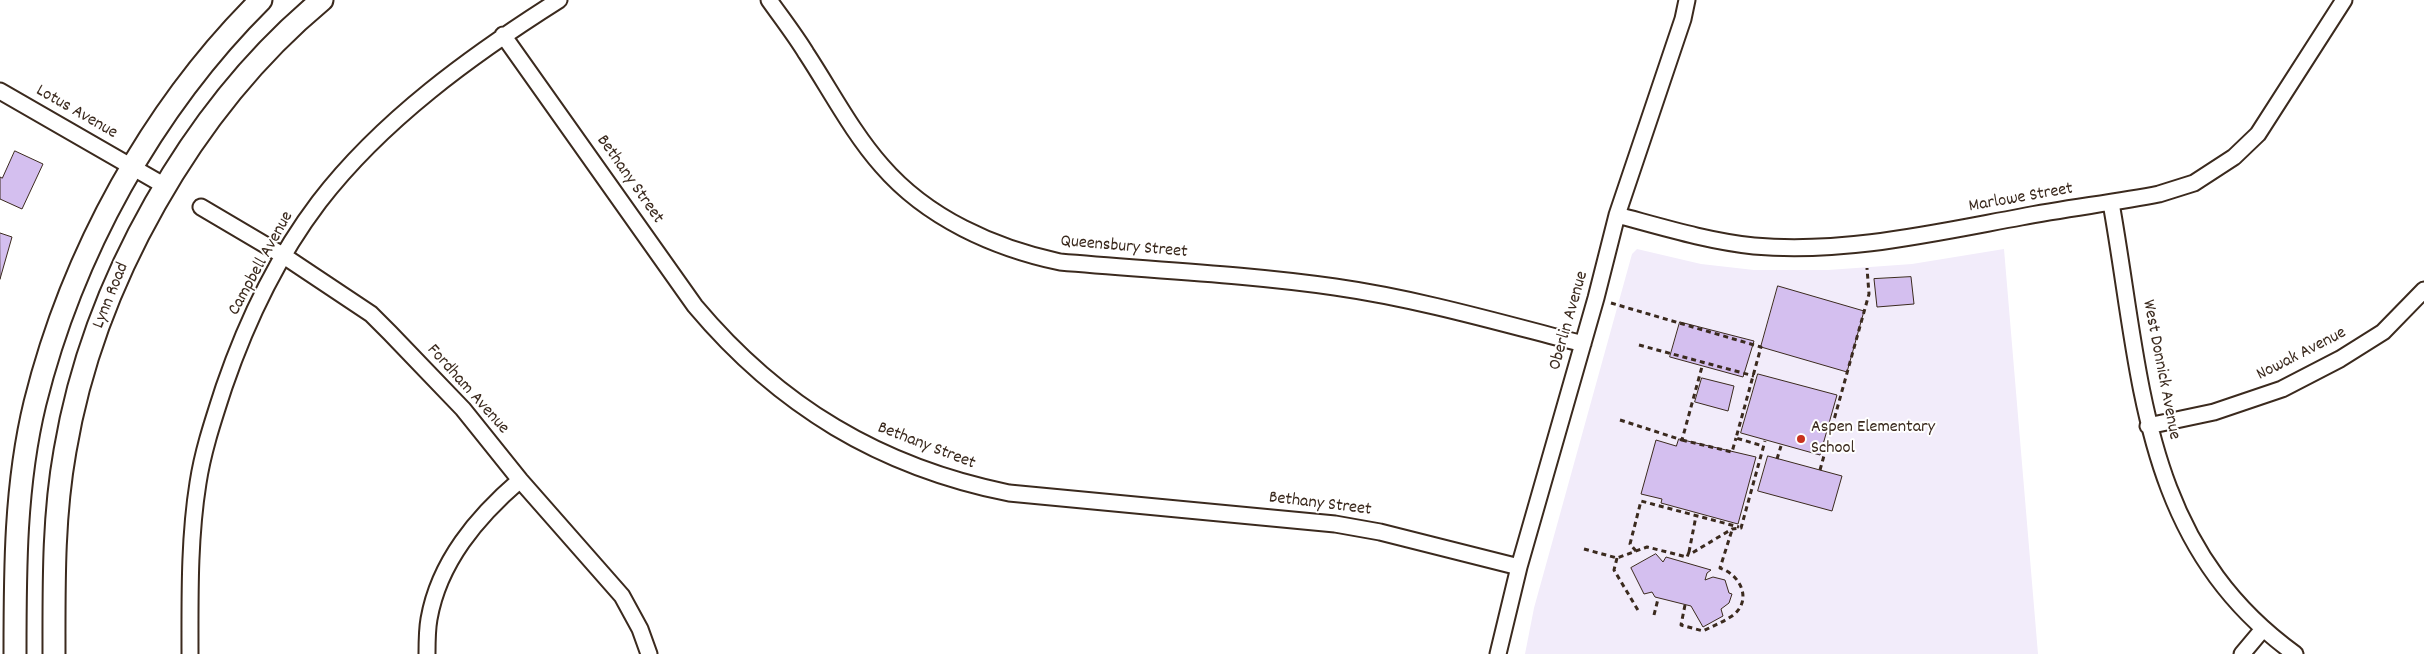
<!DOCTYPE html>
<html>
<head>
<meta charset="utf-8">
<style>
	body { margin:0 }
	canvas { display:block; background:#fff }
</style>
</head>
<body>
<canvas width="2424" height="654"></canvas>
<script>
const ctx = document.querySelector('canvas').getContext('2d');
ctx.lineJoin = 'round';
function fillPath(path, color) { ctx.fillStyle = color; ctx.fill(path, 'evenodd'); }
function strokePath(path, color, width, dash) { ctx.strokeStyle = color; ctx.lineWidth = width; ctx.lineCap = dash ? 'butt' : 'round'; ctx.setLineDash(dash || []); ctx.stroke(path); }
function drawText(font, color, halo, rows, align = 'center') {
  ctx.font = font + ' Dekko,sans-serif'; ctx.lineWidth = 4; ctx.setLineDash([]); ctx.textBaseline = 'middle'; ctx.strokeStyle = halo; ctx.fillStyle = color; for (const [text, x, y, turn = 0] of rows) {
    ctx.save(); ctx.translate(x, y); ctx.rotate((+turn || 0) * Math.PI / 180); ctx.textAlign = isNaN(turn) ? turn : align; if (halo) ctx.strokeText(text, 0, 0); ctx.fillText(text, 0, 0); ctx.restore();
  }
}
const built = new Path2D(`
	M 1637,249 L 1701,264 L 1754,270 L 1828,270 L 1912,264 L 2004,249 L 2038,654 L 1525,654 L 1534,608 L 1632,254 Z`);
const building = new Path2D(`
	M 15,151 L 43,164 L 22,209 L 0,199 L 0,177 L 2,178 Z
	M 0,233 L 12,237 L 0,279 Z
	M 1911,277 L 1914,304 L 1877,307 L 1874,279 Z
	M 1778,286 L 1864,311 L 1847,372 L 1761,347 Z
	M 1680,322 L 1754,341 L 1743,377 L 1670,357 Z
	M 1758,374 L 1837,395 L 1820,455 L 1741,433 Z
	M 1702,378 L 1734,386 L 1728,411 L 1695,402 Z
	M 1679,439 L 1756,457 L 1738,524 L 1661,503 L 1662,499 L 1641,494 L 1656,440 L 1676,446 Z
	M 1768,456 L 1842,476 L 1832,511 L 1758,491 Z
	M 1656,554 L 1663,562 L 1666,557 L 1711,570 L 1707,573 L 1705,580 L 1713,577 L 1725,580 L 1729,593 L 1732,594 L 1729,603 L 1721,609 L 1723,616 L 1703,627 L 1691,606 L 1655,597 L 1652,592 L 1644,594 L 1631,568 Z`);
const path = new Path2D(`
	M 1611,303 L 1761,347 L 1736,438 L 1763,446
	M 1639,345 L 1754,376
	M 1620,420 L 1682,440 L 1703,363
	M 1682,440 L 1732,452 L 1736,438
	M 1777,459 L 1781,446
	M 1820,470 L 1869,294 L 1867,268
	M 1584,549 L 1617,558 L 1647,547 L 1687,557 L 1689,552 L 1692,553 L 1732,529 L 1741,528 L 1765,441
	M 1636,551 L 1630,544 L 1641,501 L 1739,527
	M 1689,552 L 1696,516
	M 1617,558 L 1614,570 L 1639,612
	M 1685,605 L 1681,625 L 1703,631 C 1713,626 1723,622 1732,616 C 1753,601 1741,575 1720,568 L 1732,530
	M 1654,615 L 1658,599`);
const minor = new Path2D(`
	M 769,0 C 781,17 795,35 806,53 C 831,91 852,132 882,166 C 927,218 994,248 1060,262 C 1151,270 1244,274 1335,287 C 1419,299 1501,323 1583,344
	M 503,35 L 695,306 C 779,406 880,467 1009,493 L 1335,524 L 1380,532 L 1519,567
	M 0,91 L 165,186
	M 2111,203 C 2142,375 2140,542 2295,654
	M 201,207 L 284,256 L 371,314 L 390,333 L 463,409 L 520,480 L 622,596 L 640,629 L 649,654
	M 1617,215 C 1662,227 1707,241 1754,246 C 1843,254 1934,233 2021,217 C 2067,208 2113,203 2159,194 L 2194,183 L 2234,157 L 2258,134 L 2344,0
	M 2148,426 L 2214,412 L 2282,389 L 2340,359 L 2383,332 L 2424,290
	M 190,654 C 190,597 189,539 198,483 C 203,450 214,418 224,387 C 246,323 278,256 319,202 C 382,120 472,55 559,0
	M 427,654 C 427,643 427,630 429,619 C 439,562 477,517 520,480
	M 1498,654 L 1519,567 L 1596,298 L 1617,215 L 1683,19 L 1687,0
	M 2242,654 L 2263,629`);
const secondary = new Path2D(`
	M 15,654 C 15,570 15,485 35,403 C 72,254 152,108 261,0
	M 54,654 C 54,586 53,518 65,451 C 93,284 192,108 322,0`);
const markers = [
	[1801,439,5,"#c8321e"]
];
const streetNames = [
	["Lotus Avenue",76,113,30],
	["Bethany Street",629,180,55],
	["Marlowe Street",2021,199,-10],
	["Queensbury Street",1124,248,5],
	["Campbell Avenue",262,264,-61],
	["Lynn Road",112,296,-68],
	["Oberlin Avenue",1570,321,-74],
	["Nowak Avenue",2302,355,-27],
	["West Donnick Avenue",2160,370,79],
	["Fordham Avenue",467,390,48],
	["Bethany Street",926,447,21],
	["Bethany Street",1320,505,7]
];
const poiNames = [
	["Aspen Elementary",1811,429],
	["School",1811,450]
];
fillPath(built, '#f2ecfa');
fillPath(building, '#d4bfef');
strokePath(building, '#3b2a1e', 1);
strokePath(minor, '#3b2a1e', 19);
strokePath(secondary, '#3b2a1e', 25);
strokePath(path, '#3b2a1e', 3, [5, 4]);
strokePath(minor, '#fff', 15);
strokePath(secondary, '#fff', 21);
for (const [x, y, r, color] of markers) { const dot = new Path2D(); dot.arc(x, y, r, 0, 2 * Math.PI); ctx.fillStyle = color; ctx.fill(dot); strokePath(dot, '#fff', 2); }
drawText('18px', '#3b2a1e', '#fff', streetNames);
drawText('18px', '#3b2a1e', '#fff', poiNames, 'left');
</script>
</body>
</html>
